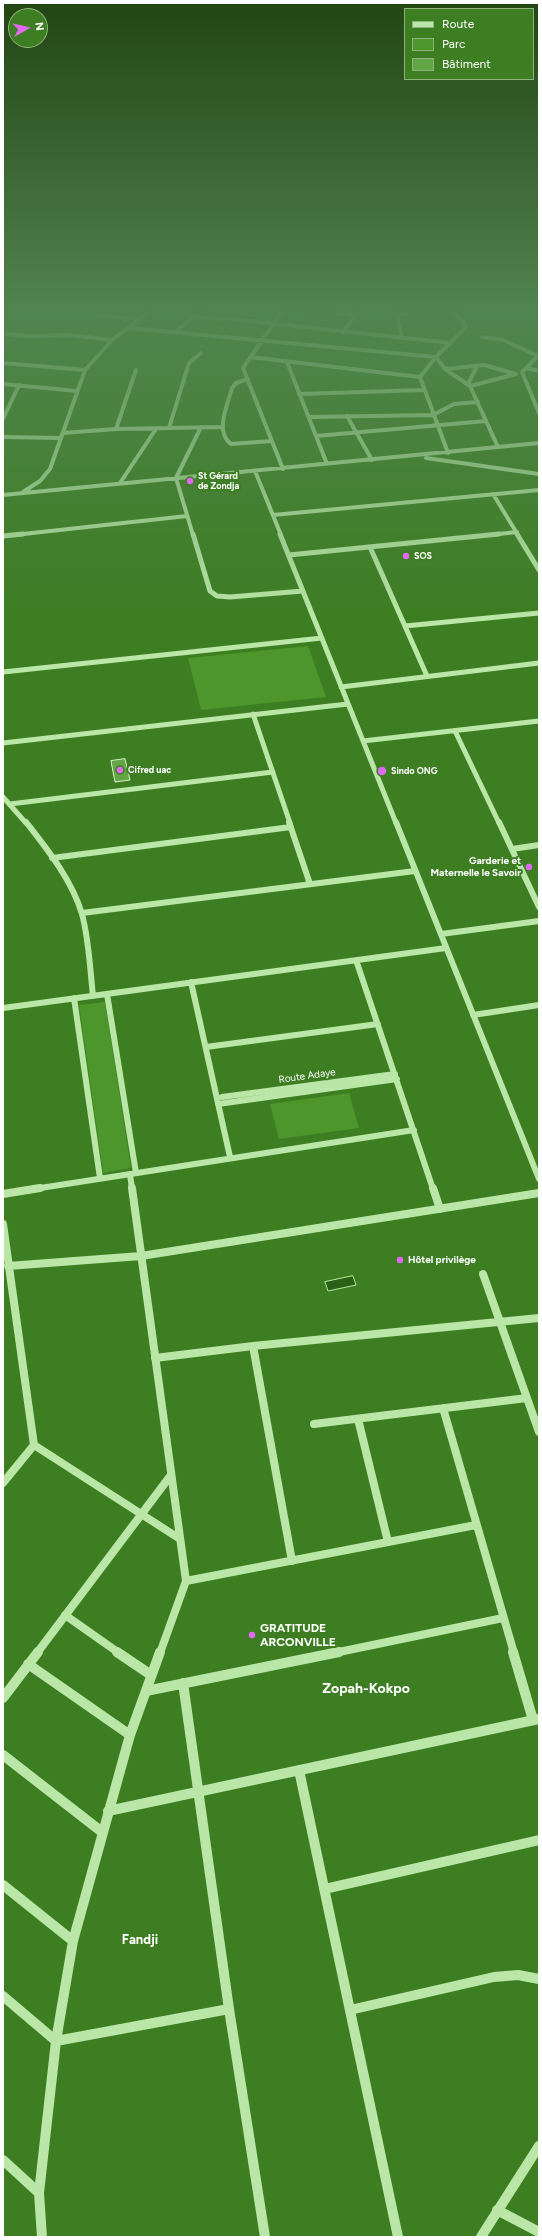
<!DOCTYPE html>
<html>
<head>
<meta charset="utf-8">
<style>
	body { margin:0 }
	#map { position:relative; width:542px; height:2240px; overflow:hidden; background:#3d7e22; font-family:Figtree,sans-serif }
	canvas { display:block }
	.frame { position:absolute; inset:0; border:4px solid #fff; pointer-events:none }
	.legend { position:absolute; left:404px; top:8px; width:130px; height:72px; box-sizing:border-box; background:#3d7e22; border:1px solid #8bb27a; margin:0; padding:5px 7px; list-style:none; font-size:12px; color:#fff }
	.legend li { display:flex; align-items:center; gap:8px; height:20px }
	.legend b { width:20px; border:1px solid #8bb27a }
	.north { position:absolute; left:8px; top:8px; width:40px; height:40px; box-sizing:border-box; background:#3d7e22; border:1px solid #8bb27a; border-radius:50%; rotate:82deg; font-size:11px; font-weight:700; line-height:16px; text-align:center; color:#fff }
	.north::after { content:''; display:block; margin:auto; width:14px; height:18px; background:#df6af2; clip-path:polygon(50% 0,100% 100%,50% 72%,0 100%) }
</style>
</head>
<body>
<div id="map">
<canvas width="542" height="2240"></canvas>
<div class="frame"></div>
<ul class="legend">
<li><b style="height:5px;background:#bae6a7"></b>Route</li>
<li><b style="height:11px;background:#4c962c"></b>Parc</li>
<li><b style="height:11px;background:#62a646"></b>Bâtiment</li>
</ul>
<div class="north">N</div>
</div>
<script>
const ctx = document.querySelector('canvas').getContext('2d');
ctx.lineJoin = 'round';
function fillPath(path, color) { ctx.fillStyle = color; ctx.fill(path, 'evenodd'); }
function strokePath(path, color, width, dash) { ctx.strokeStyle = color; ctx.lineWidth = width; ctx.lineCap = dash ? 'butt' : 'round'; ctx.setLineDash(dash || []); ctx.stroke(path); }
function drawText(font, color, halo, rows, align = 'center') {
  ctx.font = font + ' Figtree,sans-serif'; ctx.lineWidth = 4; ctx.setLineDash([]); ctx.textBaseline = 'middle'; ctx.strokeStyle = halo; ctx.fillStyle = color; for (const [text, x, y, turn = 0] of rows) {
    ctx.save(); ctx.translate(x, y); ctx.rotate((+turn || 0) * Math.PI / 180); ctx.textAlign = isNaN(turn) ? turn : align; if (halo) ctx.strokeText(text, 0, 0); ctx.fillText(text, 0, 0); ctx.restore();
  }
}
const green = new Path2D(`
	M 308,646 L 326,697 L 201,710 L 188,658 Z
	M 105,1002 L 131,1168 L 103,1173 L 79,1005 Z
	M 349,1093 L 359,1128 L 279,1139 L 270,1104 Z`);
const water = new Path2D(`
	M 353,1276 L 356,1285 L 328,1291 L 325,1282 Z`);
const building = new Path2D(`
	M 125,759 L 130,780 L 115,782 L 111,761 Z`);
const minorFar4 = new Path2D(`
	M 257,307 L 355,315
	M 396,307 L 402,338
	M 397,314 L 452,311 L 471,307
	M 98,315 L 141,319
	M 193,317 L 231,319 L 451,343
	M 130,328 L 436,357 L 445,369 L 470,386 L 498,447
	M 176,332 L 204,307
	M 343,332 L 361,307
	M 3,334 L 31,336 L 69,335 L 112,340
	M 482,337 L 503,340 L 538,356
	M 539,355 L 522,372 L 539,413
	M 250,357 L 420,377
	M 287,362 L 327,464
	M 3,363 L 85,370
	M 526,368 L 539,371
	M 445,369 L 484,365 L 516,374
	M 248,379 L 236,383 L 232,388 C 228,404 214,432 231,444 L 272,441
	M 3,384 L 77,391
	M 468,384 L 477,366
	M 470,386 L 516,374
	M 299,394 L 423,390
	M 347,416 L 372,460
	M 309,417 L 433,415 L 454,404 L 478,402
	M 3,419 L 19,385
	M 169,428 L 189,363 L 201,353
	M 116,429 L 136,370
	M 63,433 L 116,429 L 222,427
	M 316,436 L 486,421
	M 3,437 L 61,438
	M 448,453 L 420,377 L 436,357 L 466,327 L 462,320 L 452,311
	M 426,458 L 539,474
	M 283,469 L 243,368 L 285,307
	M 255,471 L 281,535
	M 120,483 L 156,429
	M 23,492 L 40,481 L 50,469 L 85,370 L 112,340 L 155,307
	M 493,494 L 518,535
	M 3,495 L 539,443
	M 273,515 L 539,490
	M 14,535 L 187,516
	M 193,535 L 176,478 L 201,427
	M 489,535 L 517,532`);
const minorFar3 = new Path2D(`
	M 193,534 L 210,591 L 217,596 L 230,597 L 303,591
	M 280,534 L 396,823
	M 517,534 L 539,570
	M 3,536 L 23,534
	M 370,547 L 427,676
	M 289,555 L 499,534
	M 405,626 L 539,613
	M 3,672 L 322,638
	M 341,687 L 539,663
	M 253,714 L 290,823
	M 455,731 L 499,823
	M 363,741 L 539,721
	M 3,743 L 348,704
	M 3,797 L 26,823
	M 10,804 L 273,772`);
const minorFar2 = new Path2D(`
	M 26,822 C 47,849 72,880 82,914 C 89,940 90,969 93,996
	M 289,822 L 310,884
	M 396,822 L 539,1179
	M 499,822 L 539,907
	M 512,849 L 539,845
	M 52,858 L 291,827
	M 82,913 L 415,871
	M 441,934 L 539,921
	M 356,960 L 433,1189
	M 191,982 L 230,1157
	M 107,994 L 136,1173
	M 74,998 L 100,1178
	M 3,1008 L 446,948
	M 473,1015 L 539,1005
	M 206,1047 L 378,1024
	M 222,1097 L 395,1074
	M 218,1104 L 397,1079
	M 130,1174 L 132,1189
	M 34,1189 L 414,1130`);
const minorFar1 = new Path2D(`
	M 132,1188 L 186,1581 L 160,1653
	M 433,1188 L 440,1209
	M 3,1194 L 40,1188
	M 3,1224 L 34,1445 L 180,1539
	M 8,1266 L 141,1256 L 539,1193
	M 483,1274 L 539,1432
	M 253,1346 L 292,1561
	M 155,1358 L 253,1346 L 539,1318
	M 443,1408 L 514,1653
	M 358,1419 L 388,1542
	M 314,1424 L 527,1398
	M 3,1483 L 34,1445
	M 186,1581 L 476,1525
	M 65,1615 L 119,1653
	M 37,1653 L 171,1475
	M 334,1653 L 503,1618`);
const minor = new Path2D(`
	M 117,1652 L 151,1675
	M 513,1652 L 533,1720
	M 28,1664 L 130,1735
	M 183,1683 L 229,2009 L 265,2237
	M 146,1691 L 339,1652
	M 3,1698 L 38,1652
	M 3,1755 L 102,1832
	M 299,1770 L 398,2237
	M 108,1811 L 539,1719
	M 3,1885 L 73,1941
	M 324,1889 L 539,1840
	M 3,1996 L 56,2041 L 229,2009
	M 350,2010 L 494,1977 L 518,1975 L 539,1979
	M 3,2160 L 39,2193
	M 497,2210 L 539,2232
	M 42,2237 L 39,2193 L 56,2041 L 73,1941 L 130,1735 L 160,1652
	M 481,2237 L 539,2146`);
const markers = [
	[190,481,4,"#df6af2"],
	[406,556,4,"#df6af2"],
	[120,770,4,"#df6af2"],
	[382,771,5,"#df6af2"],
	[529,867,4,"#df6af2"],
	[400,1260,4,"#df6af2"],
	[252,1635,4,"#df6af2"]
];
const farPoinames = [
	["St Gérard",198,476],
	["de Zondja",198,486],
	["SOS",414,556],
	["Cifred uac",128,770],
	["Sindo ONG",391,771]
];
const poiNames = [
	["Garderie et",521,861],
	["Maternelle le Savoir",521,873],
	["Hôtel privilège",408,1260,"left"]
];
const streetNames = [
	["Route Adaye",307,1076,-8]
];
const nearPoinames = [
	["GRATITUDE",260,1628],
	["ARCONVILLE",260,1642]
];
const nearNeighbourhoodnames = [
	["Fandji",140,1940]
];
const nearQuarternames = [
	["Zopah-Kokpo",366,1689]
];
fillPath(green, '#4c962c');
fillPath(water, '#2b5e17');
strokePath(water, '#b3e89b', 1);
fillPath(building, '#62a646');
strokePath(building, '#d7f5cb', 1);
strokePath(minorFar4, '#bae6a7', 4);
strokePath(minorFar3, '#bae6a7', 5);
strokePath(minorFar2, '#bae6a7', 6);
strokePath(minorFar1, '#bae6a7', 8);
strokePath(minor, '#bae6a7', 10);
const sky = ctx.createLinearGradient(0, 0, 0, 620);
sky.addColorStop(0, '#224513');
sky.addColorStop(0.5, '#51844f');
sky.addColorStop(1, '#51844f00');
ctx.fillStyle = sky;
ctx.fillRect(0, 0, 542, 620);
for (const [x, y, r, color] of markers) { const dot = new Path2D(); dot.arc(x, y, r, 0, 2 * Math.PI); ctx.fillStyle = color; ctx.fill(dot); strokePath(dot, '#3d7e22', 1.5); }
drawText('bold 9px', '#fff', '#3d7e22', farPoinames, 'left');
drawText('bold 10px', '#fff', '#3d7e22', poiNames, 'right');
drawText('10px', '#fff', '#3d7e22', streetNames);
drawText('bold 12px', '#fff', '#3d7e22', nearPoinames, 'left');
drawText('bold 13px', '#fff', '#3d7e22', nearNeighbourhoodnames);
drawText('bold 14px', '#fff', '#3d7e22', nearQuarternames);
</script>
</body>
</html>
